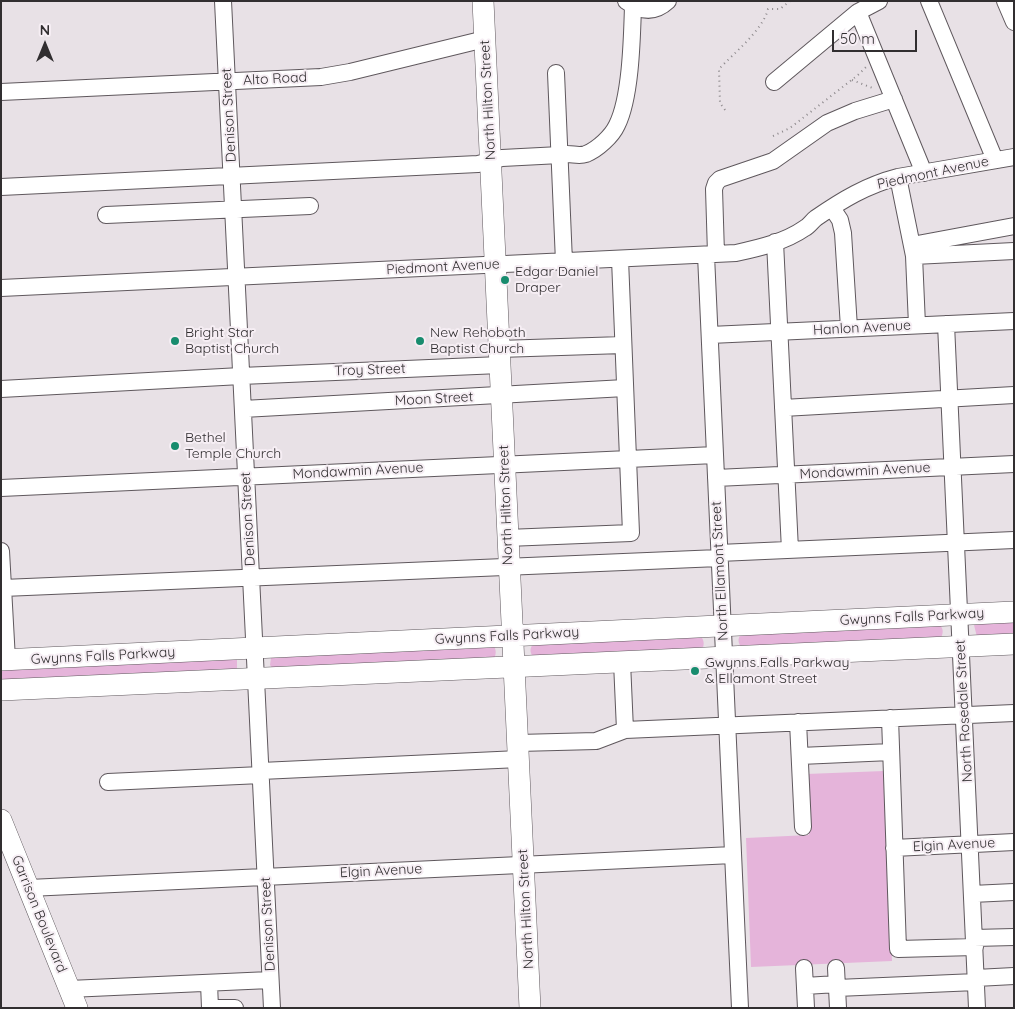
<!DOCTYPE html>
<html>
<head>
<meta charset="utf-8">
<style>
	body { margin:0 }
	#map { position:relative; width:1015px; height:1009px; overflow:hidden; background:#e8e1e6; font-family:Quicksand,sans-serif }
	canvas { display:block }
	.frame { position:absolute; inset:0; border:2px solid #312e30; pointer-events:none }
	.north { position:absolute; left:20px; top:20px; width:50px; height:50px; -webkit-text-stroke:4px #f6eef4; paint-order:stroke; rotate:0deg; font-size:14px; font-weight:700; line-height:20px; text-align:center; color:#312e30 }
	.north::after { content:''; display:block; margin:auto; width:18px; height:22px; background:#312e30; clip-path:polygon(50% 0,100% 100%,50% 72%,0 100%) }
	.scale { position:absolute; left:832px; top:30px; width:85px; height:22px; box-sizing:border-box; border:2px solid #312e30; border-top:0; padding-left:6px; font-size:15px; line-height:18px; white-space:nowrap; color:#312e30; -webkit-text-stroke:4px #f6eef4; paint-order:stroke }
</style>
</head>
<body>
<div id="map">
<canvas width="1015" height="1009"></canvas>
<div class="frame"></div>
<div class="north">N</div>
<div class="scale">50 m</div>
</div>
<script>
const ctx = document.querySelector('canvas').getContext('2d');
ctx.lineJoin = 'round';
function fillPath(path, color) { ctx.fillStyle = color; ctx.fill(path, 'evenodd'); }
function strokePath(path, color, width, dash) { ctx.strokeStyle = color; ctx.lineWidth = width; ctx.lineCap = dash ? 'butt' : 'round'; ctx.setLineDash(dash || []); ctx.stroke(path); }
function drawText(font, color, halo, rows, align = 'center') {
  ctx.font = font + ' Quicksand,sans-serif'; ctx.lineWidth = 4; ctx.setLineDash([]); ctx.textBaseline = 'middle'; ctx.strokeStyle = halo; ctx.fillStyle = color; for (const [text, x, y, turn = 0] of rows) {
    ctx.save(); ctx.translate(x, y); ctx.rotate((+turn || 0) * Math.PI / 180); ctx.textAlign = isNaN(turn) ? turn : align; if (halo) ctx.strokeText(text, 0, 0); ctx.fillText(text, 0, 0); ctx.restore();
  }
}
const green = new Path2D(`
	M 1014,617 L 1014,638 L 977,637 L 974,625 L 979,621 Z
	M 938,623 C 943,628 944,631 941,638 L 741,647 C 737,641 738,637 743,632 Z
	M 699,634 C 704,640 705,643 702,650 L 533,657 C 529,651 530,647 535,642 Z
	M 492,643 C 496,649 497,652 494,659 L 273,669 L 270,665 L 271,658 Z
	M 237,659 L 237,671 L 1,684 L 1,665 Z
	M 884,771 L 892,961 L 751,967 L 746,838 L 809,835 L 806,774 Z`);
const path = new Path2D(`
	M 852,80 L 875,89
	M 725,110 L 720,103 L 719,69 C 734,53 763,30 768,9 L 780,9 L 790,1
	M 773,136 L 790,128 L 858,75 L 866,67`);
const minor = new Path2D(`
	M 223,1 L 272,1008
	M 626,1 C 641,12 654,14 668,1
	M 929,1 L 995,160
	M 1005,1 L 1014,22
	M 858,12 L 924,173
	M 556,73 L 564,262
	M 774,82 L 858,12 L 879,1
	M 1,92 L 321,77 L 350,72 L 485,39
	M 898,177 L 914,256 L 917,325
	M 1,187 L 478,164 L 502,158 L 560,155 C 570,152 577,157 586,154 C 598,149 612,136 617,125 C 631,97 632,37 633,6
	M 832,208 L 840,220 L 843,233 L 849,328
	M 106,215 L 310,206
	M 775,242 L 790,550
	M 912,245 L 1014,226
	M 716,254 L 714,189 L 716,183 L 720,179 L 773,161 L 827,123 L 855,111 L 894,99
	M 706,255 L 740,1008
	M 914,256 L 1014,251
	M 1,288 L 736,253 C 759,248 785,242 805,228 C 809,226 812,221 816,218 C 842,200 867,185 898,177 L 1014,157
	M 946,324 L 977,1008
	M 710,335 L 1014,321
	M 499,349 L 623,345
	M 1,389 L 241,376 L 500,365
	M 783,408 L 1014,395
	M 243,409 L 625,388
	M 716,478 L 1014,464
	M 1,488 L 715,455
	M 507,538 L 631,533 L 620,259
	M 1,551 L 7,660
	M 719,553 L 1014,540
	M 3,588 L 719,558
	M 890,718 L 898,949 L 975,947
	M 798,722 L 803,827
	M 625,730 L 1014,713
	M 518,743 L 596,741 L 625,730 L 622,662
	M 800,756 L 891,752
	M 261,771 L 519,759
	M 108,782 L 261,775
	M 894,848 L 1014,842
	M 29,888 L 733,855
	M 972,894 L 1014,892
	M 974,938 L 1014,937
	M 804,968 L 806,1008
	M 836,968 L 838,1008
	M 976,978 L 1014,976
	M 209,983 L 210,1008
	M 805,986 L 837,984
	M 837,988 L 976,982
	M 69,989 L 270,980
	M 218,1008 L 235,1008`);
const major = new Path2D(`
	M 483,1 L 530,1008
	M 1,660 L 1014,612
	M 1,690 L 1014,644
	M 1,820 L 77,1008`);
const markers = [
	[505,280,5,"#188c6e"],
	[175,341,5,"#188c6e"],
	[420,341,5,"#188c6e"],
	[175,446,5,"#188c6e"],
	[695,671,5,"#188c6e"]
];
const streetNames = [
	["Alto Road",275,79,-3],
	["North Hilton Street",488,100,-93],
	["Denison Street",229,115,-93],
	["Piedmont Avenue",933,173,-12],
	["Piedmont Avenue",443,267,-3],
	["Hanlon Avenue",862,328,-3],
	["Troy Street",370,370,-2],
	["Moon Street",434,399,-3],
	["Mondawmin Avenue",358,471,-3],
	["Mondawmin Avenue",865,471,-3],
	["North Hilton Street",506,505,-92],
	["Denison Street",248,519,-93],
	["North Ellamont Street",720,571,-93],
	["Gwynns Falls Parkway",912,617,-3],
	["Gwynns Falls Parkway",507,636,-3],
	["Gwynns Falls Parkway",103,656,-3],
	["North Rosedale Street",964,711,-93],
	["Elgin Avenue",954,845,-3],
	["Elgin Avenue",381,871,-3],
	["North Hilton Street",526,909,-93],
	["Garrison Boulevard",39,914,68],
	["Denison Street",268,924,-93]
];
const poiNames = [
	["Edgar Daniel",515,272],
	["Draper",515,288],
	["Bright Star",185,333],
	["Baptist Church",185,349],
	["New Rehoboth",430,333],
	["Baptist Church",430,349],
	["Bethel",185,438],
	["Temple Church",185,454],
	["Gwynns Falls Parkway",705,663],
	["& Ellamont Street",705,679]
];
fillPath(green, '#e5b4da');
strokePath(minor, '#5f585d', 18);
strokePath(major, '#5f585d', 22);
strokePath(path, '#8b878a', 2, [1, 4]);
strokePath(minor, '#fff', 16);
strokePath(major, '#fff', 21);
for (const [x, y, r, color] of markers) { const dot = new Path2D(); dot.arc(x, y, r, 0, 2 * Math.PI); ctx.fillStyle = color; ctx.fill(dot); strokePath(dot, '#f6eef4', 2); }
drawText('14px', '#312e30', '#f6eef4', streetNames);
drawText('14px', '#312e30', '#f6eef4', poiNames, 'left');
</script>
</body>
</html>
